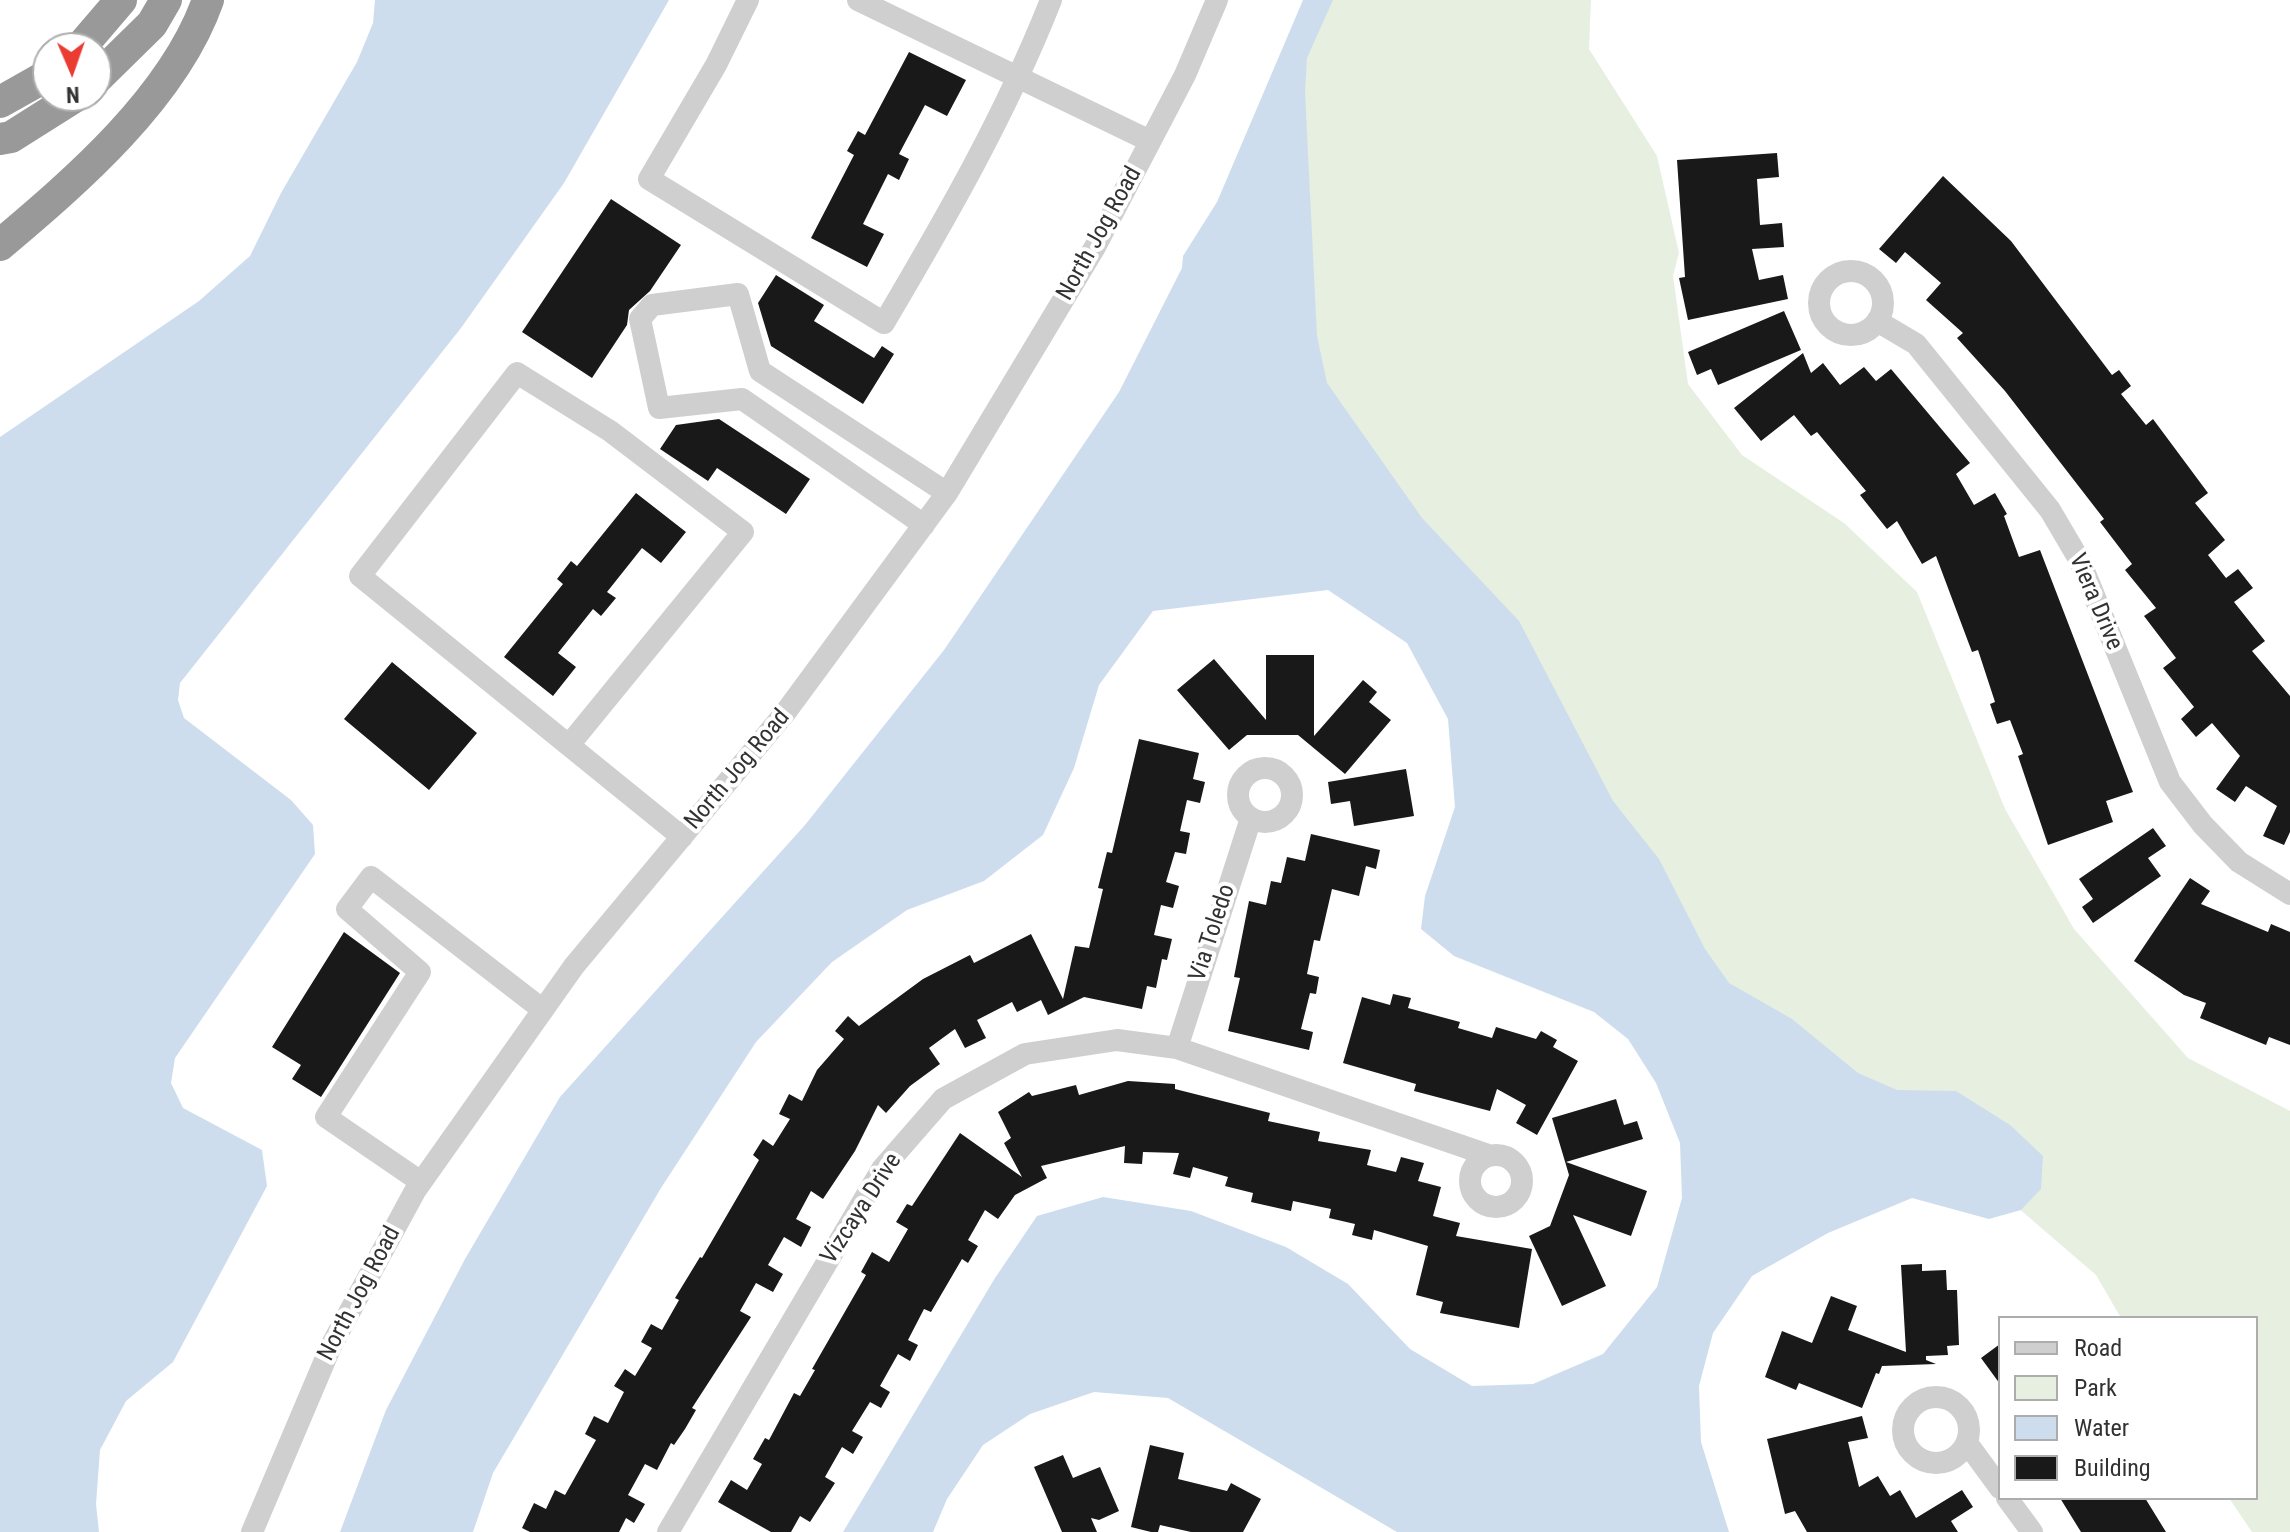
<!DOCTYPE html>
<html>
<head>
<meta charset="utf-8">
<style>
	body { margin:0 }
	#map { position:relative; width:2290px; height:1532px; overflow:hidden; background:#fff; font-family:"Roboto Condensed",sans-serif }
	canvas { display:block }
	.legend { position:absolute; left:1998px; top:1316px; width:260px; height:184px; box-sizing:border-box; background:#fff; border:2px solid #adadad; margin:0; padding:10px 14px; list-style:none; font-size:24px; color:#323232 }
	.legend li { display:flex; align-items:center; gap:16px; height:40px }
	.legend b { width:40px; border:2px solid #adadad }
	.north { position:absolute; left:32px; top:32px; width:80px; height:80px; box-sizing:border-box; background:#fff; border:2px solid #adadad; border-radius:50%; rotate:178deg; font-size:22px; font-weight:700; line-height:32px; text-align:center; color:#323232 }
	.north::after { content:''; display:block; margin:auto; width:28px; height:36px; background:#ea3c33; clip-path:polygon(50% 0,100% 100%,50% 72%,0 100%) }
</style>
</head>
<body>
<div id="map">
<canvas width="2290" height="1532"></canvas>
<ul class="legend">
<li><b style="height:10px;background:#cfcfcf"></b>Road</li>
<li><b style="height:22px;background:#e6efe0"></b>Park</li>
<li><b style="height:22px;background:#cdddee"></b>Water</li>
<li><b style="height:22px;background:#191919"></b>Building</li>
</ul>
<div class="north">N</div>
</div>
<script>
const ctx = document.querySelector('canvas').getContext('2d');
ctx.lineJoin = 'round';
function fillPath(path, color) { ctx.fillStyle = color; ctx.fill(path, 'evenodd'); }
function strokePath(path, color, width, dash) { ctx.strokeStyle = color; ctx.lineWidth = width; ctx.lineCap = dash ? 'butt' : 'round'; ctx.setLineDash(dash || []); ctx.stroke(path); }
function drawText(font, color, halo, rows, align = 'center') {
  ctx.font = font + ' "Roboto Condensed",sans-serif'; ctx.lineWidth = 8; ctx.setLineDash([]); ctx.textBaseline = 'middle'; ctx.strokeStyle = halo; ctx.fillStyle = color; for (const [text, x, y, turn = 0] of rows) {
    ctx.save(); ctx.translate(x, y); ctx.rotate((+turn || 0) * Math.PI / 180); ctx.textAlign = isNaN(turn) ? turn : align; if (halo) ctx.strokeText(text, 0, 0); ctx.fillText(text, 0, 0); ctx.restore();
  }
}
const green = new Path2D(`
	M 1322,0 L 1591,0 L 1589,49 L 1657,156 L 1679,253 L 1673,276 L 1688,384 L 1742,455 L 1844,523 L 1917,592 L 2005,809 L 2074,929 L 2188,1058 L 2290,1111 L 2290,1532 L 2252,1532 L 2229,1498 L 2256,1498 L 2256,1318 L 2121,1318 L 2096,1275 L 1981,1176 L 1812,1098 L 1296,392 L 1282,105 Z`);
const water = new Path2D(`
	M 375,0 L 669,0 L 564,183 L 461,328 L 180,683 L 178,700 L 184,718 L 291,800 L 313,825 L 315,854 L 175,1058 L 171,1083 L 183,1108 L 262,1150 L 267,1186 L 173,1362 L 126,1401 L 100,1450 L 96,1504 L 99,1532 L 0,1532 L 0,437 L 199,301 L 250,256 L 281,193 L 357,62 L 373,23 Z
	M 1303,0 L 1333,0 L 1307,58 L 1305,92 L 1317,336 L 1327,383 L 1422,518 L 1519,621 L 1613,801 L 1659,859 L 1705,949 L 1729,983 L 1792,1019 L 1858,1073 L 1897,1090 L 1956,1091 L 2010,1125 L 2043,1156 L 2041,1189 L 2021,1210 L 1989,1219 L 1912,1198 L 1828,1233 L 1752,1276 L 1713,1333 L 1699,1386 L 1701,1442 L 1729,1532 L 1397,1532 L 1168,1398 L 1094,1392 L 1030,1414 L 983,1445 L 947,1499 L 933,1532 L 843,1532 L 995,1278 L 1037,1216 L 1103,1197 L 1191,1211 L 1286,1247 L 1348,1284 L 1410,1349 L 1472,1386 L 1533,1384 L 1603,1354 L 1657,1287 L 1682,1198 L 1680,1143 L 1656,1083 L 1628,1039 L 1594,1012 L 1454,956 L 1421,929 L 1425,896 L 1455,807 L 1448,719 L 1407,643 L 1328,590 L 1153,611 L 1099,685 L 1074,768 L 1043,835 L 984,881 L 907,910 L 832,962 L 756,1042 L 661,1188 L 493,1473 L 473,1532 L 340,1532 L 386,1410 L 465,1259 L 560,1097 L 805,825 L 944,650 L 1119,392 L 1182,268 L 1183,256 L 1217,202 Z`);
const building = new Path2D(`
	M 909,52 L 966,80 L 947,116 L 925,105 L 899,154 L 909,159 L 899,180 L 888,174 L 863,224 L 884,234 L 867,267 L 811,238 L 854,155 L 847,151 L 858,131 L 865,135 Z
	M 1777,153 L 1779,177 L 1757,179 L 1760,225 L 1782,223 L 1784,247 L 1752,249 L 1759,280 L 1783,275 L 1788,299 L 1688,320 L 1679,278 L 1685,277 L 1677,160 Z
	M 1943,176 L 2011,241 L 2112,375 L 2119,370 L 2131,386 L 2121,394 L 2146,425 L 2153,419 L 2208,493 L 2195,503 L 2225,540 L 2208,555 L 2226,578 L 2238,569 L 2253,588 L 2234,602 L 2265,641 L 2252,651 L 2290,696 L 2290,832 L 2284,845 L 2263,836 L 2277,806 L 2246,786 L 2235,802 L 2216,789 L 2240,756 L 2212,723 L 2196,737 L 2181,719 L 2194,707 L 2163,668 L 2176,658 L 2144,616 L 2156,608 L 2125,570 L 2132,564 L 2100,522 L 2104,519 L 2005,391 L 1957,338 L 1963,333 L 1926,300 L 1941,283 L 1905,252 L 1896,263 L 1879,249 Z
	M 611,199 L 681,245 L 650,291 L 629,310 L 627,325 L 592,378 L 522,332 Z
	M 776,275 L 824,305 L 814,321 L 874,358 L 882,346 L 894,354 L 863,404 L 771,346 L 758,303 Z
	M 1784,311 L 1801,350 L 1718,385 L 1711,369 L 1697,375 L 1688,352 Z
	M 1803,353 L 1811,373 L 1823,363 L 1840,385 L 1864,367 L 1876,381 L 1891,369 L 1970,463 L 1956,474 L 1974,505 L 1995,493 L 2007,514 L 2004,516 L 2019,557 L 2040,550 L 2133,792 L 2106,801 L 2113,822 L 2048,845 L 2018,756 L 2023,754 L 2010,720 L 1997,724 L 1990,704 L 1995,702 L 1978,650 L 1972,652 L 1936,556 L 1922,564 L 1897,521 L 1887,529 L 1860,495 L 1866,491 L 1817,432 L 1811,436 L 1794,415 L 1761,441 L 1734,408 Z
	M 719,419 L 810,479 L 786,514 L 717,468 L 708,481 L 660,449 L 676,425 Z
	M 636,493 L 686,532 L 661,563 L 642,548 L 607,592 L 616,598 L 601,616 L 593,609 L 558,653 L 576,667 L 553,696 L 504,657 L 563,584 L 557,579 L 571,561 L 577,566 Z
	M 1266,655 L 1314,655 L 1314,736 L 1363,680 L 1377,692 L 1369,702 L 1391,720 L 1345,774 L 1298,735 L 1247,735 L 1229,750 L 1177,690 L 1214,659 L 1266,720 Z
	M 392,662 L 477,733 L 429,790 L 344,719 Z
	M 1139,739 L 1199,753 L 1193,779 L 1205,782 L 1200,803 L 1187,800 L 1180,831 L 1190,833 L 1186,854 L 1175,852 L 1166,882 L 1179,886 L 1173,908 L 1161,905 L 1154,935 L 1172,939 L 1167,960 L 1162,959 L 1156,988 L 1147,986 L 1142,1009 L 1084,997 L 1048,1015 L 1041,1000 L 1017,1012 L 1012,1002 L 977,1020 L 986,1038 L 965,1048 L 955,1029 L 929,1048 L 940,1064 L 910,1086 L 886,1113 L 878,1105 L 855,1151 L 823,1199 L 811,1191 L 796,1219 L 811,1227 L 801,1247 L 784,1237 L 768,1265 L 783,1274 L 773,1292 L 756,1283 L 740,1311 L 751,1317 L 692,1408 L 696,1410 L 685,1429 L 674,1445 L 671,1443 L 657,1470 L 645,1464 L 628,1495 L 645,1504 L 634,1523 L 626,1518 L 619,1532 L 530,1532 L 522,1528 L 534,1503 L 546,1509 L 555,1490 L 565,1495 L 596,1440 L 585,1434 L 594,1416 L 608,1423 L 624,1392 L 614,1386 L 625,1369 L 635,1376 L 652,1348 L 641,1342 L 651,1324 L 662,1330 L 679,1300 L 675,1298 L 700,1257 L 702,1258 L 759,1160 L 753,1155 L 763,1139 L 773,1146 L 790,1119 L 779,1114 L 789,1094 L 802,1101 L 817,1070 L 844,1039 L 835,1031 L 848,1016 L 859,1026 L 923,979 L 970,955 L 974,963 L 1031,934 L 1063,999 L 1075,946 L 1089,948 L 1103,889 L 1098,888 L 1107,852 L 1112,853 Z
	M 1406,769 L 1414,816 L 1354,826 L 1350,801 L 1331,804 L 1328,782 Z
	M 2153,828 L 2166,846 L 2148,858 L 2161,876 L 2093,923 L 2082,907 L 2093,899 L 2079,879 Z
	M 1311,834 L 1380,850 L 1376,869 L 1366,866 L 1359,896 L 1332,889 L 1320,941 L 1314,940 L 1307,974 L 1319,977 L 1316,994 L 1310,993 L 1301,1029 L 1313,1032 L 1309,1050 L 1228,1031 L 1240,978 L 1234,977 L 1249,901 L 1266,905 L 1271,881 L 1281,883 L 1287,857 L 1305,861 Z
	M 2190,878 L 2210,891 L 2201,904 L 2268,932 L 2271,924 L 2290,932 L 2290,1045 L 2269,1037 L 2266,1045 L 2200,1018 L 2206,1003 L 2184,995 L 2134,961 Z
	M 344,932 L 400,973 L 321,1097 L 292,1079 L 301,1065 L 272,1047 Z
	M 1393,994 L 1411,998 L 1408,1008 L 1460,1022 L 1458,1028 L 1492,1038 L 1496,1027 L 1536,1039 L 1541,1031 L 1557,1040 L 1553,1047 L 1578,1061 L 1537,1135 L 1516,1123 L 1526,1105 L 1497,1089 L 1490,1111 L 1414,1091 L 1416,1084 L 1343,1063 L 1362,997 L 1390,1005 Z
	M 1128,1081 L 1175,1084 L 1175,1089 L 1270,1113 L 1268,1121 L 1320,1132 L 1318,1141 L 1371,1150 L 1367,1165 L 1396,1172 L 1401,1157 L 1424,1163 L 1418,1181 L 1441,1187 L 1433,1216 L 1460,1223 L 1456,1236 L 1532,1249 L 1519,1328 L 1440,1313 L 1443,1302 L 1416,1295 L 1428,1246 L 1374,1230 L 1372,1240 L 1352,1235 L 1355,1224 L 1329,1218 L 1331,1209 L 1293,1201 L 1291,1211 L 1251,1202 L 1253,1193 L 1225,1186 L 1228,1177 L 1193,1167 L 1190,1178 L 1173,1174 L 1179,1153 L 1143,1152 L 1142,1164 L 1124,1163 L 1125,1146 L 1041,1166 L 1047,1178 L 1015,1195 L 998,1219 L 985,1210 L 968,1240 L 978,1246 L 968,1263 L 962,1259 L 931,1312 L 924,1309 L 908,1340 L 918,1345 L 910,1361 L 898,1354 L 880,1386 L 890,1392 L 881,1408 L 870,1402 L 852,1431 L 863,1437 L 853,1454 L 842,1447 L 825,1477 L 835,1483 L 810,1522 L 800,1516 L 791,1532 L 771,1532 L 718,1502 L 731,1480 L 747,1490 L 762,1464 L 753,1459 L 765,1438 L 769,1440 L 794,1393 L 800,1396 L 815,1370 L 812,1369 L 866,1275 L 861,1272 L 872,1252 L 889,1262 L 908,1229 L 896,1222 L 907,1204 L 912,1206 L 960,1133 L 1022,1177 L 1004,1143 L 1011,1138 L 998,1112 L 1029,1092 L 1032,1096 L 1076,1085 L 1079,1095 Z
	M 1616,1099 L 1624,1125 L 1637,1121 L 1643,1139 L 1566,1162 L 1647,1191 L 1631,1236 L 1573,1215 L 1606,1286 L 1562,1306 L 1529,1236 L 1550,1226 L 1569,1175 L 1552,1118 Z
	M 1922,1264 L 1922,1271 L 1946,1270 L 1947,1290 L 1957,1290 L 1959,1345 L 1947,1346 L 1948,1355 L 1926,1356 L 1926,1360 L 1936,1364 L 1882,1366 L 1879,1374 L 1876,1373 L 1862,1408 L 1799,1383 L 1796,1390 L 1765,1377 L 1782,1331 L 1812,1343 L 1831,1296 L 1857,1306 L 1848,1330 L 1906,1352 L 1901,1265 Z
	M 2000,1344 L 2000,1384 L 1981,1358 Z
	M 1862,1416 L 1868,1438 L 1848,1442 L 1859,1487 L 1878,1476 L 1890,1496 L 1900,1490 L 1916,1518 L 1962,1490 L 1973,1507 L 1951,1521 L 1958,1532 L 1807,1532 L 1795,1511 L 1785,1514 L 1767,1439 Z
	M 1150,1445 L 1184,1453 L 1178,1479 L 1227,1491 L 1231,1483 L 1261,1499 L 1243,1532 L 1191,1532 L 1160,1525 L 1158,1532 L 1151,1532 L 1131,1527 Z
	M 1063,1455 L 1073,1478 L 1100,1467 L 1119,1511 L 1099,1520 L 1091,1518 L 1097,1532 L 1062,1532 L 1034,1467 Z
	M 2060,1498 L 2145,1498 L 2166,1532 L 2081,1532 Z`);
const minor = new Path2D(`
	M 748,0 L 716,65 L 649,179 L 884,323 C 946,218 1006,114 1051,0
	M 858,0 L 1150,141
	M1819 303a32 32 0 1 1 64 0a32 32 0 1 1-64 0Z
	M 1877,321 L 1916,344 L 2050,510 L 2080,561 L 2170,782 L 2203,825 L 2239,862 L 2290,894
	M 924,525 L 742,399 L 659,408 L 640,319 L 652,305 L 738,294 L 760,371 L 947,493
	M 569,745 L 743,532 L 610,431 L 517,373 L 360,576 L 682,837
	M1238 795a27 27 0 1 1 54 0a27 27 0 1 1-54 0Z
	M 1177,1048 L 1251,818
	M1470 1181a26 26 0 1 1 52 0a26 26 0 1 1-52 0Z
	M 421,1182 L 326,1117 L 420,972 L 347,909 L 371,877 L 543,1010
	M1903 1430a33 33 0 1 1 66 0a33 33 0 1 1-66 0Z
	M 1967,1443 L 2000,1488
	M 2007,1498 L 2032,1532
	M 252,1532 L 331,1346 L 415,1191 L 574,966 L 785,713 L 947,493 L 1095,247 L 1185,75 L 1217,0
	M 668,1532 L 882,1169 L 943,1099 L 1025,1054 L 1117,1040 L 1177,1048 L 1488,1155`);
const highway = new Path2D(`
	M 80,48 L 121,0
	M 96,79 L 152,24 L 166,0
	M 0,102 L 48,75
	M 0,139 L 11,137 L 76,96
	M 0,245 C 76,181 174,97 208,0`);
const streetNames = [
	["North Jog Road",1100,234,-61],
	["Viera Drive",2095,602,67],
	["North Jog Road",738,770,-50],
	["Via Toledo",1213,933,-72],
	["Vizcaya Drive",862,1209,-57],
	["North Jog Road",360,1294,-62]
];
fillPath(green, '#e6efe0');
fillPath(water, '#cdddee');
fillPath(building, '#191919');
strokePath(minor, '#cfcfcf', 22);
strokePath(highway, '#999', 32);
drawText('24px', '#323232', '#fff', streetNames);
</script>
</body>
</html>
